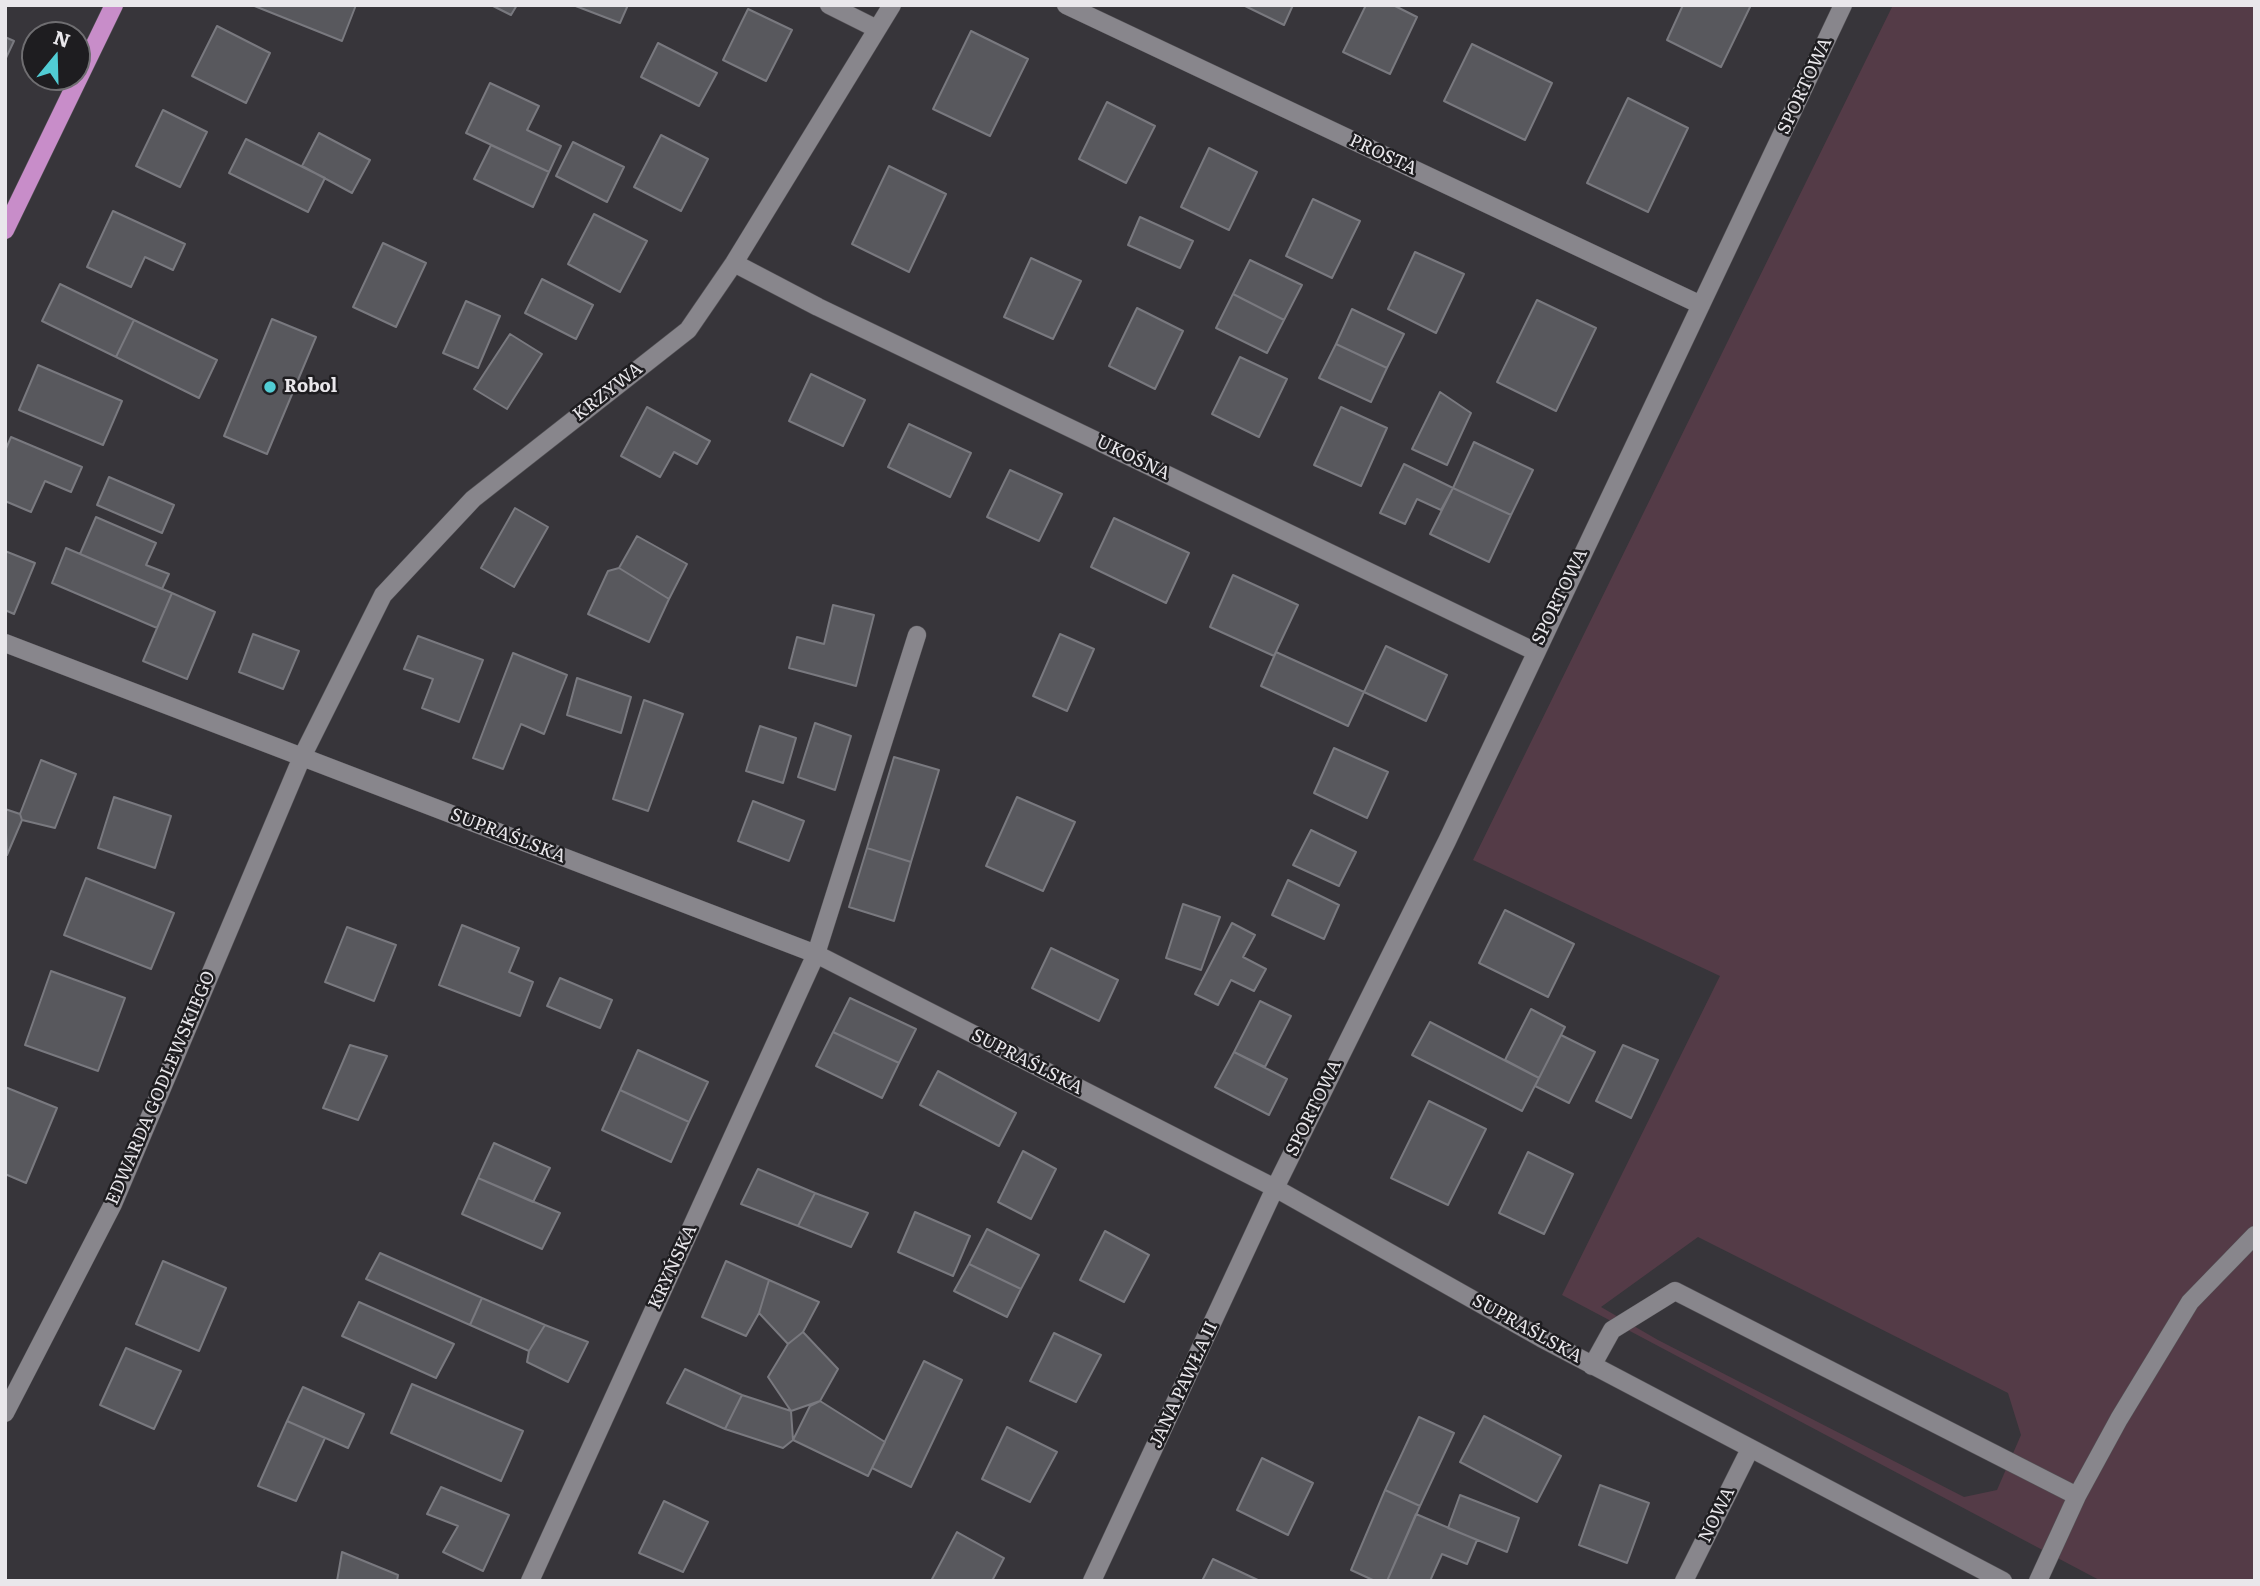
<!DOCTYPE html>
<html>
<head>
<meta charset="utf-8">
<style>
	body { margin:0 }
	#map { position:relative; width:2260px; height:1586px; overflow:hidden; background:#37353a; font-family:Literata,serif }
	canvas { display:block }
	.frame { position:absolute; inset:0; border:7px solid #e9e7eb; pointer-events:none }
	.north { position:absolute; left:21px; top:21px; width:70px; height:70px; box-sizing:border-box; background:#1e1d20; border:2px solid #6f6e71; border-radius:50%; rotate:19deg; font-size:19px; font-weight:700; line-height:28px; text-align:center; color:#e9e7eb }
	.north::after { content:''; display:block; margin:auto; width:24px; height:32px; background:#51ccd4; clip-path:polygon(50% 0,100% 100%,50% 72%,0 100%) }
</style>
</head>
<body>
<div id="map">
<canvas width="2260" height="1586"></canvas>
<div class="frame"></div>
<div class="north">N</div>
</div>
<script>
const ctx = document.querySelector('canvas').getContext('2d');
ctx.lineJoin = 'round';
function fillPath(path, color) { ctx.fillStyle = color; ctx.fill(path, 'evenodd'); }
function strokePath(path, color, width, dash) { ctx.strokeStyle = color; ctx.lineWidth = width; ctx.lineCap = dash ? 'butt' : 'round'; ctx.setLineDash(dash || []); ctx.stroke(path); }
function drawText(font, color, halo, rows, align = 'center') {
  ctx.font = font + ' Literata,serif'; ctx.lineWidth = 5; ctx.setLineDash([]); ctx.textBaseline = 'middle'; ctx.strokeStyle = halo; ctx.fillStyle = color; for (const [text, x, y, turn = 0] of rows) {
    ctx.save(); ctx.translate(x, y); ctx.rotate((+turn || 0) * Math.PI / 180); ctx.textAlign = isNaN(turn) ? turn : align; if (halo) ctx.strokeText(text, 0, 0); ctx.fillText(text, 0, 0); ctx.restore();
  }
}
const green = new Path2D(`
	M 1893,5 L 2255,5 L 2255,1581 L 2101,1581 L 1562,1295 L 1720,976 L 1473,860 ZM 1698,1237 L 2008,1393 L 2021,1435 L 1997,1490 L 1964,1497 L 1658,1340 L 1601,1307 Z`);
const building = new Path2D(`
	M 252,5 L 356,5 L 342,41 Z
	M 491,5 L 517,5 L 511,15 Z
	M 573,5 L 628,5 L 620,23 Z
	M 1243,5 L 1293,5 L 1284,25 Z
	M 1366,5 L 1393,5 L 1417,17 L 1390,74 L 1343,52 Z
	M 1683,5 L 1751,5 L 1721,67 L 1667,40 Z
	M 748,9 L 792,30 L 766,81 L 723,60 Z
	M 217,26 L 270,53 L 246,103 L 192,76 Z
	M 971,31 L 1028,59 L 990,136 L 933,109 Z
	M 5,37 L 14,41 L 5,60 Z
	M 658,43 L 717,73 L 699,106 L 641,77 Z
	M 1472,44 L 1552,83 L 1525,140 L 1444,101 Z
	M 490,83 L 539,106 L 527,130 L 561,146 L 549,172 L 466,133 Z
	M 1628,98 L 1688,128 L 1648,212 L 1587,183 Z
	M 1107,102 L 1155,126 L 1126,183 L 1079,159 Z
	M 163,110 L 207,132 L 180,187 L 136,166 Z
	M 319,133 L 370,160 L 352,193 L 302,166 Z
	M 661,135 L 708,159 L 681,211 L 634,187 Z
	M 246,139 L 325,178 L 308,212 L 229,173 Z
	M 573,142 L 624,167 L 607,202 L 556,176 Z
	M 491,145 L 549,172 L 533,207 L 474,179 Z
	M 1209,148 L 1257,172 L 1229,230 L 1181,207 Z
	M 889,166 L 946,194 L 909,272 L 852,244 Z
	M 1313,199 L 1360,221 L 1332,278 L 1286,256 Z
	M 113,211 L 185,244 L 173,270 L 145,257 L 131,287 L 87,267 Z
	M 594,214 L 647,241 L 620,292 L 568,264 Z
	M 1140,217 L 1193,241 L 1180,268 L 1128,245 Z
	M 383,243 L 426,263 L 396,327 L 353,307 Z
	M 1415,252 L 1464,274 L 1436,333 L 1388,309 Z
	M 1031,258 L 1081,281 L 1053,339 L 1004,317 Z
	M 1250,260 L 1302,285 L 1284,320 L 1233,294 Z
	M 542,279 L 593,305 L 576,339 L 525,313 Z
	M 60,284 L 134,320 L 116,357 L 42,321 Z
	M 1233,294 L 1284,320 L 1267,353 L 1216,328 Z
	M 1537,300 L 1596,328 L 1556,411 L 1497,382 Z
	M 466,301 L 500,316 L 478,368 L 443,353 Z
	M 1137,308 L 1183,331 L 1155,389 L 1109,366 Z
	M 1352,309 L 1404,334 L 1387,368 L 1336,344 Z
	M 272,319 L 316,337 L 267,454 L 224,436 Z
	M 134,320 L 217,360 L 199,398 L 116,357 Z
	M 510,334 L 542,354 L 507,409 L 474,389 Z
	M 1336,344 L 1387,368 L 1371,402 L 1319,378 Z
	M 1240,357 L 1287,379 L 1259,437 L 1212,414 Z
	M 38,365 L 122,401 L 103,445 L 19,410 Z
	M 811,374 L 865,400 L 843,446 L 789,421 Z
	M 1440,392 L 1471,413 L 1447,465 L 1412,449 Z
	M 647,407 L 710,441 L 697,464 L 674,452 L 660,477 L 621,456 Z
	M 1341,407 L 1387,428 L 1361,486 L 1314,465 Z
	M 909,424 L 971,453 L 950,497 L 888,467 Z
	M 11,437 L 82,467 L 71,492 L 45,481 L 31,512 L 5,501 L 5,451 Z
	M 1474,442 L 1533,470 L 1511,515 L 1453,488 Z
	M 1404,464 L 1453,488 L 1441,510 L 1417,499 L 1405,524 L 1380,513 Z
	M 1010,470 L 1062,494 L 1039,541 L 987,517 Z
	M 109,477 L 174,505 L 162,533 L 97,505 Z
	M 1453,488 L 1511,515 L 1489,562 L 1430,534 Z
	M 515,508 L 548,527 L 514,587 L 481,568 Z
	M 96,517 L 156,543 L 146,565 L 169,574 L 162,589 L 80,554 Z
	M 1114,518 L 1189,553 L 1166,603 L 1091,567 Z
	M 637,536 L 687,564 L 669,599 L 619,568 Z
	M 66,548 L 172,593 L 157,628 L 52,583 Z
	M 5,551 L 35,563 L 14,614 L 5,610 Z
	M 619,568 L 669,599 L 649,642 L 588,614 L 608,571 Z
	M 1233,575 L 1298,605 L 1274,656 L 1210,627 Z
	M 172,593 L 215,612 L 187,679 L 143,661 Z
	M 833,605 L 874,615 L 856,686 L 789,668 L 797,637 L 824,644 Z
	M 253,634 L 299,651 L 283,689 L 239,672 Z
	M 1060,634 L 1094,649 L 1067,711 L 1033,696 Z
	M 418,636 L 483,660 L 459,722 L 422,708 L 433,679 L 404,669 Z
	M 1386,646 L 1447,675 L 1426,721 L 1364,692 Z
	M 1276,652 L 1364,692 L 1348,726 L 1261,686 Z
	M 513,653 L 567,675 L 544,734 L 521,724 L 503,769 L 473,758 Z
	M 577,678 L 631,697 L 621,733 L 567,715 Z
	M 644,700 L 683,714 L 648,811 L 613,799 Z
	M 815,723 L 851,736 L 835,790 L 798,777 Z
	M 760,726 L 796,738 L 783,783 L 746,771 Z
	M 1334,748 L 1388,772 L 1367,818 L 1314,793 Z
	M 894,757 L 939,770 L 911,862 L 867,848 Z
	M 41,760 L 76,774 L 55,828 L 22,820 L 20,814 Z
	M 114,797 L 171,816 L 155,868 L 98,848 Z
	M 1017,797 L 1075,822 L 1043,891 L 986,866 Z
	M 753,801 L 804,821 L 789,861 L 738,841 Z
	M 5,809 L 20,814 L 22,820 L 7,855 Z
	M 1311,830 L 1356,852 L 1339,886 L 1293,865 Z
	M 867,848 L 911,862 L 894,921 L 849,907 Z
	M 86,878 L 174,913 L 151,969 L 64,935 Z
	M 1288,880 L 1339,905 L 1324,939 L 1272,915 Z
	M 1183,904 L 1220,917 L 1201,970 L 1166,958 Z
	M 1505,910 L 1574,944 L 1548,997 L 1479,963 Z
	M 1232,923 L 1255,935 L 1243,957 L 1266,969 L 1254,991 L 1231,980 L 1218,1005 L 1195,994 Z
	M 462,925 L 519,948 L 509,972 L 533,982 L 520,1016 L 439,985 Z
	M 347,927 L 396,945 L 374,1001 L 325,982 Z
	M 1051,948 L 1118,980 L 1099,1021 L 1032,988 Z
	M 51,971 L 125,998 L 98,1071 L 25,1045 Z
	M 560,978 L 612,1000 L 600,1028 L 547,1006 Z
	M 850,998 L 916,1029 L 899,1063 L 833,1032 Z
	M 1260,1001 L 1291,1016 L 1265,1067 L 1234,1052 Z
	M 1531,1009 L 1565,1027 L 1539,1078 L 1505,1060 Z
	M 1430,1022 L 1539,1078 L 1522,1111 L 1412,1055 Z
	M 833,1032 L 899,1063 L 882,1098 L 816,1066 Z
	M 1561,1035 L 1595,1052 L 1569,1103 L 1535,1086 Z
	M 350,1045 L 387,1056 L 358,1120 L 323,1108 Z
	M 1623,1045 L 1658,1060 L 1631,1118 L 1596,1101 Z
	M 638,1050 L 708,1082 L 689,1122 L 620,1090 Z
	M 1234,1052 L 1287,1079 L 1269,1115 L 1215,1087 Z
	M 938,1071 L 1016,1113 L 999,1146 L 920,1105 Z
	M 5,1087 L 57,1108 L 26,1183 L 5,1174 Z
	M 620,1090 L 689,1122 L 671,1162 L 602,1130 Z
	M 1429,1101 L 1486,1129 L 1448,1205 L 1391,1178 Z
	M 494,1143 L 550,1168 L 533,1202 L 478,1178 Z
	M 1023,1151 L 1056,1169 L 1031,1219 L 998,1202 Z
	M 1528,1152 L 1573,1174 L 1544,1234 L 1499,1213 Z
	M 758,1169 L 815,1193 L 798,1226 L 741,1204 Z
	M 478,1178 L 560,1213 L 542,1249 L 462,1214 Z
	M 815,1193 L 868,1213 L 851,1247 L 798,1226 Z
	M 915,1212 L 970,1236 L 953,1276 L 898,1252 Z
	M 987,1229 L 1039,1255 L 1021,1289 L 969,1264 Z
	M 1105,1231 L 1149,1255 L 1124,1302 L 1080,1280 Z
	M 380,1253 L 482,1298 L 470,1325 L 366,1279 Z
	M 163,1261 L 226,1288 L 199,1351 L 136,1324 Z
	M 726,1261 L 769,1280 L 759,1313 L 746,1336 L 702,1317 Z
	M 969,1264 L 1021,1289 L 1007,1317 L 954,1291 Z
	M 769,1280 L 819,1302 L 803,1332 L 788,1344 L 759,1313 Z
	M 482,1298 L 545,1325 L 529,1351 L 470,1325 Z
	M 359,1302 L 454,1344 L 436,1378 L 342,1336 Z
	M 545,1325 L 588,1342 L 568,1382 L 527,1362 L 529,1351 Z
	M 803,1332 L 838,1369 L 820,1401 L 791,1411 L 768,1377 L 788,1344 Z
	M 1054,1333 L 1101,1355 L 1076,1402 L 1030,1381 Z
	M 126,1348 L 181,1371 L 154,1429 L 100,1405 Z
	M 924,1361 L 962,1380 L 911,1487 L 872,1468 Z
	M 685,1369 L 742,1395 L 725,1429 L 667,1403 Z
	M 412,1384 L 523,1431 L 501,1481 L 391,1433 Z
	M 303,1387 L 364,1414 L 348,1448 L 287,1421 Z
	M 742,1395 L 791,1411 L 793,1440 L 783,1448 L 725,1429 Z
	M 820,1401 L 885,1442 L 868,1476 L 793,1440 L 810,1406 Z
	M 1484,1416 L 1561,1456 L 1537,1502 L 1460,1462 Z
	M 1419,1417 L 1454,1433 L 1420,1506 L 1385,1490 Z
	M 287,1421 L 325,1438 L 296,1501 L 258,1486 Z
	M 1007,1427 L 1057,1452 L 1030,1502 L 982,1479 Z
	M 1262,1458 L 1313,1483 L 1288,1535 L 1237,1510 Z
	M 1600,1485 L 1649,1503 L 1627,1563 L 1579,1545 Z
	M 441,1487 L 509,1515 L 483,1571 L 443,1552 L 458,1526 L 427,1514 Z
	M 1385,1490 L 1420,1506 L 1387,1581 L 1375,1581 L 1351,1570 Z
	M 1460,1495 L 1519,1518 L 1507,1552 L 1448,1528 Z
	M 664,1501 L 708,1522 L 683,1572 L 639,1553 Z
	M 1416,1514 L 1477,1540 L 1467,1564 L 1442,1554 L 1430,1581 L 1387,1581 Z
	M 957,1532 L 1004,1558 L 992,1581 L 931,1581 Z
	M 342,1552 L 398,1575 L 397,1581 L 337,1581 Z
	M 1213,1559 L 1260,1581 L 1202,1581 Z`);
const minor = new Path2D(`
	M 829,5 L 877,29
	M 1066,5 L 1701,305
	M 734,263 L 818,307 L 1534,651
	M 5,643 L 816,954 L 1275,1188 L 1541,1338 L 2003,1581
	M 1592,1366 L 1612,1330 L 1675,1291 L 2077,1496 L 2038,1581
	M 5,1413 L 113,1204 L 302,757 L 383,595 L 473,499 L 688,330 L 734,263 L 892,5
	M 2077,1496 L 2119,1419 L 2190,1302 L 2255,1235
	M 530,1581 L 816,954 L 917,635
	M 1092,1581 L 1275,1188 L 1447,841 L 1843,5
	M 1684,1581 L 1750,1449`);
const major = new Path2D(`
	M 5,230 L 114,5`);
const markers = [
	[270,387,7,"#51ccd4"]
];
const streetNames = [
	["SPORTOWA",1805,86,-65],
	["PROSTA",1383,155,25],
	["KRZYWA",608,392,-38],
	["UKOŚNA",1133,458,26],
	["SPORTOWA",1560,597,-64],
	["SUPRAŚLSKA",508,836,21],
	["SUPRAŚLSKA",1027,1062,27],
	["EDWARDA GODLEWSKIEGO",161,1088,-67],
	["SPORTOWA",1314,1108,-64],
	["KRYŃSKA",673,1267,-65],
	["SUPRAŚLSKA",1527,1329,29],
	["JANA PAWŁA II",1184,1385,-65],
	["NOWA",1717,1515,-64]
];
const poiNames = [
	["Robol",284,387]
];
fillPath(green, '#543b47');
fillPath(building, '#58585d');
strokePath(building, '#79797f', 2);
strokePath(minor, '#545256', 19);
strokePath(major, '#545256', 19);
strokePath(minor, '#88868c', 18);
strokePath(major, '#c88dc9', 18);
for (const [x, y, r, color] of markers) { const dot = new Path2D(); dot.arc(x, y, r, 0, 2 * Math.PI); ctx.fillStyle = color; ctx.fill(dot); strokePath(dot, '#1e1d20', 2.5); }
drawText('18px', '#e9e7eb', '#1e1d20', streetNames);
drawText('bold 18px', '#e9e7eb', '#1e1d20', poiNames, 'left');
</script>
</body>
</html>
